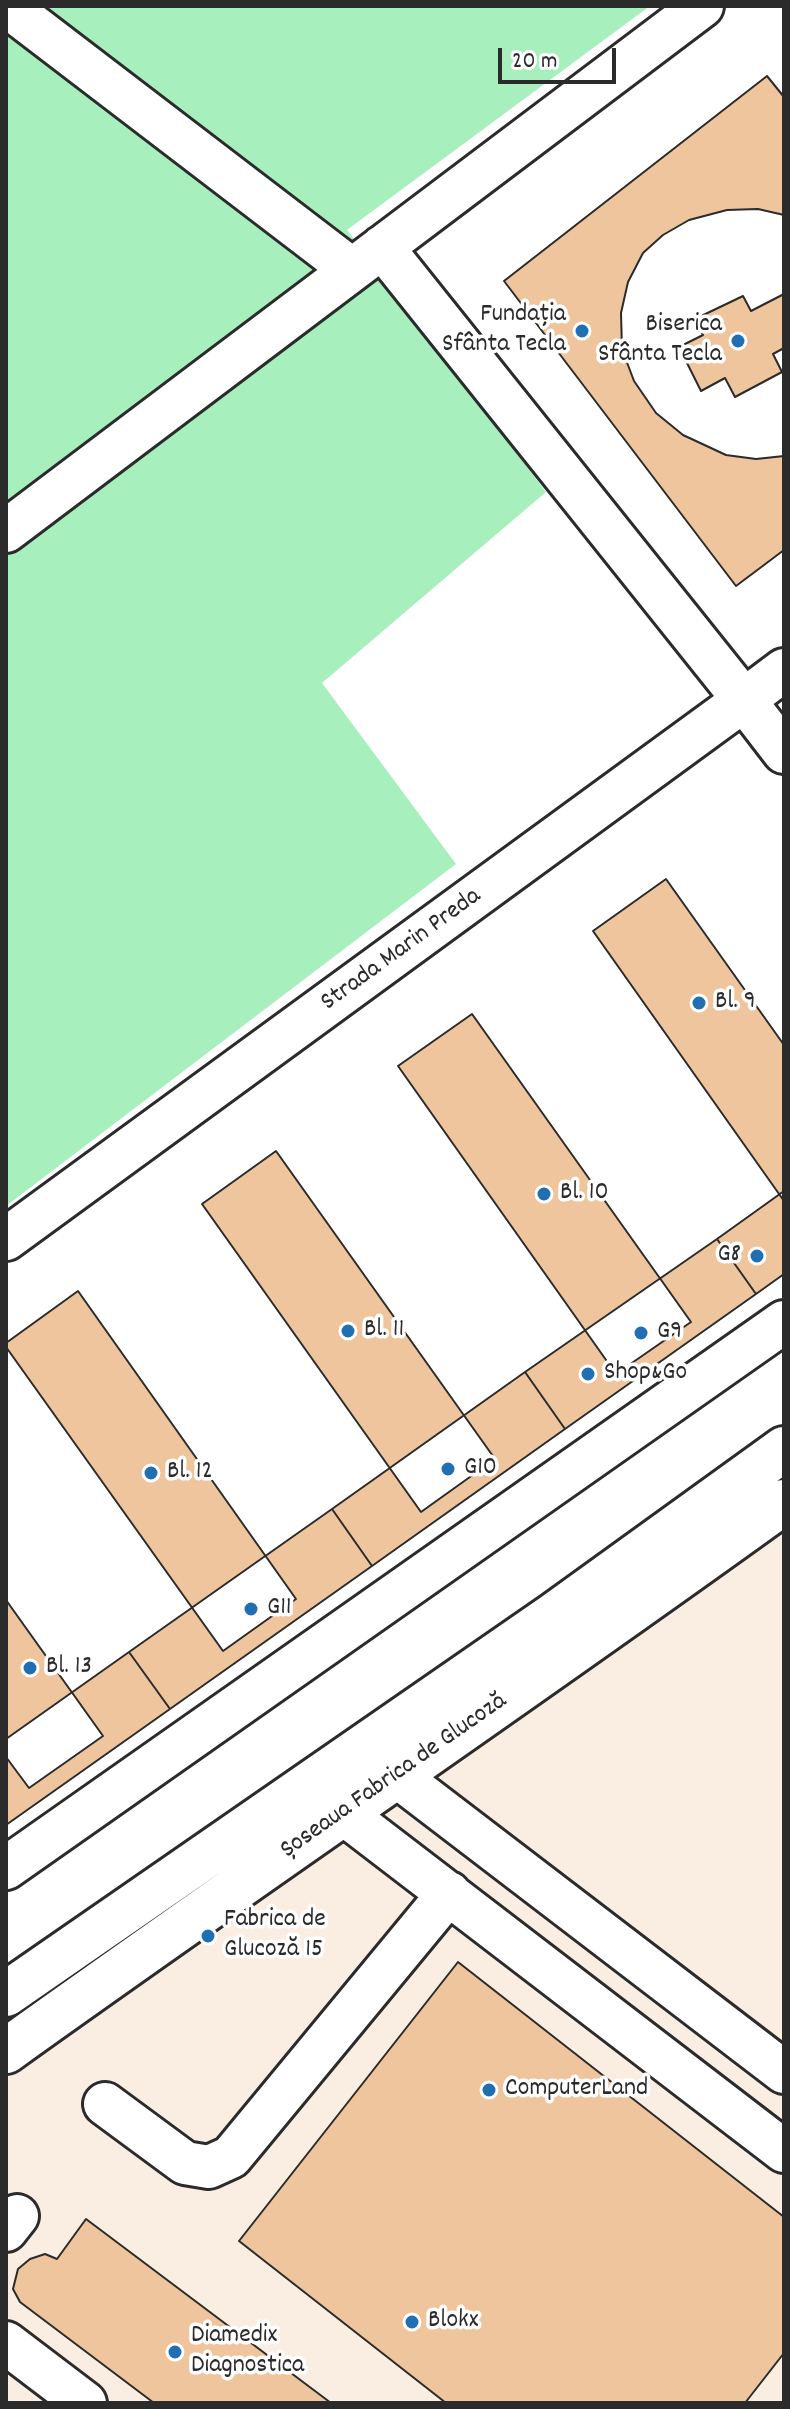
<!DOCTYPE html>
<html>
<head>
<meta charset="utf-8">
<style>
	body { margin:0 }
	#map { position:relative; width:790px; height:2409px; overflow:hidden; background:#fff; font-family:Dekko,sans-serif }
	canvas { display:block }
	.frame { position:absolute; inset:0; border:8px solid #2b2b2b; pointer-events:none }
	.scale { position:absolute; left:498px; top:48px; width:118px; height:36px; box-sizing:border-box; border:4px solid #2b2b2b; border-top:0; padding-left:10px; font-size:24px; line-height:28px; white-space:nowrap; color:#2b2b2b; -webkit-text-stroke:6px #fff; paint-order:stroke }
</style>
</head>
<body>
<div id="map">
<canvas width="790" height="2409"></canvas>
<div class="frame"></div>
<div class="scale">20 m</div>
</div>
<script>
const ctx = document.querySelector('canvas').getContext('2d');
ctx.lineJoin = 'round';
function fillPath(path, color) { ctx.fillStyle = color; ctx.fill(path, 'evenodd'); }
function strokePath(path, color, width, dash) { ctx.strokeStyle = color; ctx.lineWidth = width; ctx.lineCap = dash ? 'butt' : 'round'; ctx.setLineDash(dash || []); ctx.stroke(path); }
function drawText(font, color, halo, rows, align = 'center') {
  ctx.font = font + ' Dekko,sans-serif'; ctx.lineWidth = 7; ctx.setLineDash([]); ctx.textBaseline = 'middle'; ctx.strokeStyle = halo; ctx.fillStyle = color; for (const [text, x, y, turn = 0] of rows) {
    ctx.save(); ctx.translate(x, y); ctx.rotate((+turn || 0) * Math.PI / 180); ctx.textAlign = isNaN(turn) ? turn : align; if (halo) ctx.strokeText(text, 0, 0); ctx.fillText(text, 0, 0); ctx.restore();
  }
}
const built = new Path2D(`
	M 784,1482 L 784,2403 L 6,2403 L 6,2033 Z`);
const green = new Path2D(`
	M 6,6 L 650,6 L 347,230 L 546,492 L 322,683 L 456,864 L 6,1206 Z`);
const building = new Path2D(`
	M 767,76 L 784,97 L 784,215 L 758,209 L 727,210 L 689,220 L 663,235 L 643,253 L 628,282 L 621,313 L 622,349 L 634,381 L 656,413 L 683,435 L 726,455 L 756,459 L 784,456 L 784,550 L 736,586 L 504,281 Z
	M 784,294 L 784,348 L 773,354 L 782,372 L 735,397 L 725,378 L 701,391 L 679,347 L 703,335 L 695,319 L 743,296 L 751,311 Z
	M 666,879 L 784,1045 L 784,1201 L 593,931 Z
	M 472,1014 L 691,1322 L 616,1374 L 398,1066 Z
	M 276,1151 L 495,1459 L 421,1512 L 202,1204 Z
	M 784,1191 L 784,1274 L 756,1294 L 717,1239 Z
	M 717,1239 L 756,1294 L 565,1429 L 525,1372 Z
	M 78,1291 L 296,1599 L 223,1651 L 6,1347 L 6,1343 Z
	M 525,1372 L 565,1429 L 372,1566 L 332,1509 Z
	M 332,1509 L 372,1566 L 170,1709 L 129,1652 Z
	M 6,1600 L 103,1736 L 29,1788 L 6,1757 Z
	M 129,1652 L 170,1709 L 6,1825 L 6,1739 Z
	M 458,1962 L 784,2217 L 784,2353 L 745,2403 L 446,2403 L 239,2241 Z
	M 86,2219 L 331,2403 L 154,2403 L 20,2302 L 13,2289 L 18,2269 L 30,2259 L 45,2254 L 57,2259 Z`);
const minor = new Path2D(`
	M 7,6 L 351,269
	M 382,247 L 744,700 L 784,670
	M 6,531 L 702,6
	M 6,1239 L 744,700 L 784,752
	M 397,1776 L 784,2072
	M 343,1813 L 784,2151
	M 6,1868 L 784,1322
	M 105,2104 L 185,2163 L 209,2167 L 231,2157 L 449,1893
	M 6,2230 L 17,2216
	M 6,2343 L 85,2403`);
const major = new Path2D(`
	M 6,1994 L 554,1615 L 784,1449
	M 6,2051 C 264,1866 527,1688 784,1502`);
const markers = [
	[582,331,8,"#1f6fb2"],
	[738,341,8,"#1f6fb2"],
	[699,1003,8,"#1f6fb2"],
	[544,1194,8,"#1f6fb2"],
	[757,1256,8,"#1f6fb2"],
	[348,1331,8,"#1f6fb2"],
	[641,1333,8,"#1f6fb2"],
	[588,1374,8,"#1f6fb2"],
	[448,1469,8,"#1f6fb2"],
	[151,1473,8,"#1f6fb2"],
	[251,1609,8,"#1f6fb2"],
	[30,1668,8,"#1f6fb2"],
	[208,1936,8,"#1f6fb2"],
	[489,2090,8,"#1f6fb2"],
	[412,2322,8,"#1f6fb2"],
	[175,2352,8,"#1f6fb2"]
];
const poiNames = [
	["Fundația",566,316,"right"],
	["Sfânta Tecla",566,346,"right"],
	["Biserica",722,326,"right"],
	["Sfânta Tecla",722,356,"right"],
	["Bl. 9",715,1003],
	["Bl. 10",560,1194],
	["G8",741,1256,"right"],
	["Bl. 11",364,1331],
	["G9",657,1333],
	["Shop&Go",604,1374],
	["G10",464,1469],
	["Bl. 12",167,1473],
	["G11",267,1609],
	["Bl. 13",46,1668],
	["Fabrica de",224,1921],
	["Glucoză 15",224,1951],
	["ComputerLand",505,2090],
	["Blokx",428,2322],
	["Diamedix",191,2337],
	["Diagnostica",191,2367]
];
const streetNames = [
	["Strada Marin Preda",402,951,-36],
	["Șoseaua Fabrica de Glucoză",395,1777,-35]
];
fillPath(built, '#faeee2');
fillPath(green, '#a7f0be');
fillPath(building, '#eec59d');
strokePath(building, '#2b2b2b', 2);
strokePath(minor, '#2b2b2b', 48);
strokePath(major, '#2b2b2b', 50);
strokePath(minor, '#fff', 42);
strokePath(major, '#fff', 44);
for (const [x, y, r, color] of markers) { const dot = new Path2D(); dot.arc(x, y, r, 0, 2 * Math.PI); ctx.fillStyle = color; ctx.fill(dot); strokePath(dot, '#fff', 3); }
drawText('26px', '#2b2b2b', '#fff', poiNames, 'left');
drawText('26px', '#2b2b2b', '#fff', streetNames);
</script>
</body>
</html>
